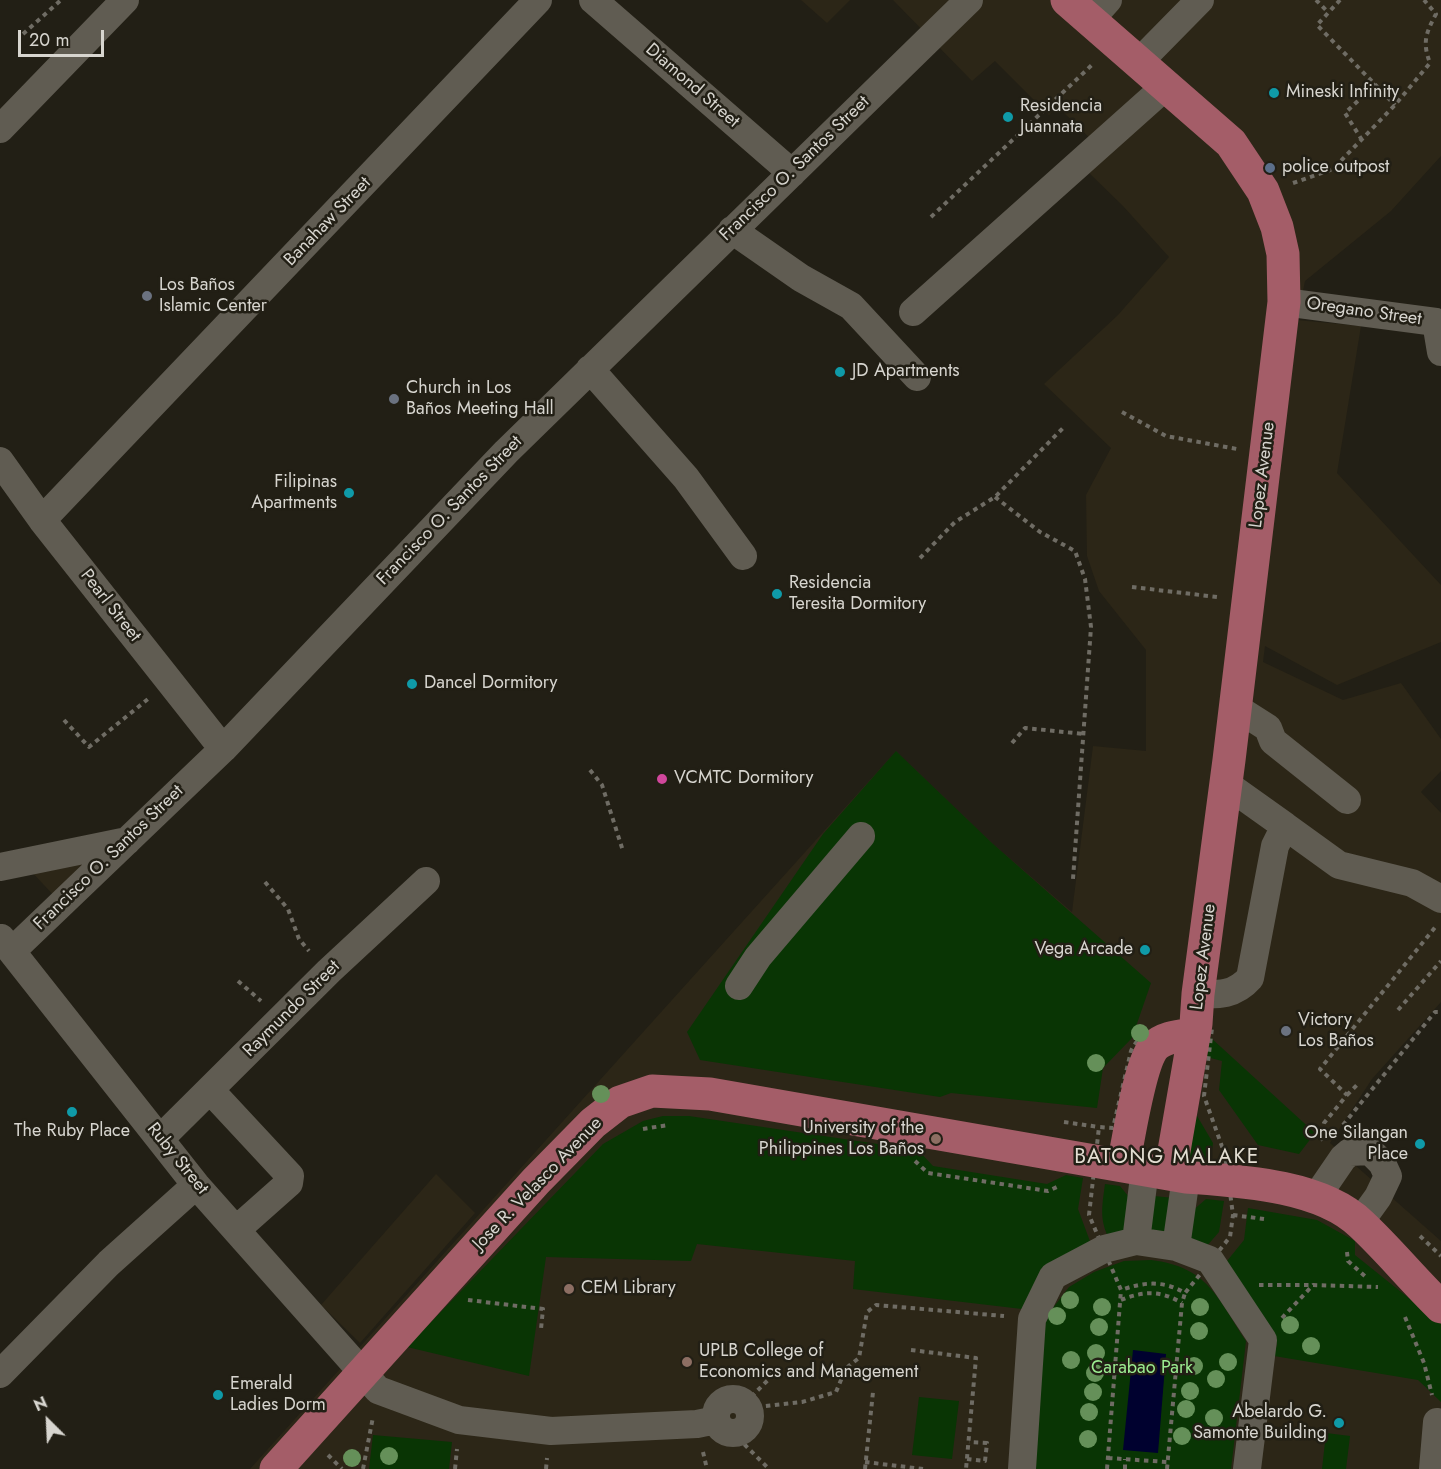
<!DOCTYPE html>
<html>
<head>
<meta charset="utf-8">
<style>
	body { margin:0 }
	#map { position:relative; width:1441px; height:1469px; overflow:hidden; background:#221f15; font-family:Jost,sans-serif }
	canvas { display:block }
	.north { position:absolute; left:18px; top:1391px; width:60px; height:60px; -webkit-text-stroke:4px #221f15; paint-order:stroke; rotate:336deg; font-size:16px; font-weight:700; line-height:24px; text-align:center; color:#d7d5cf }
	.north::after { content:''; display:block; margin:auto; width:21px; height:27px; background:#d7d5cf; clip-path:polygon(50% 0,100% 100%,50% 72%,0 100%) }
	.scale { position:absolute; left:18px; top:30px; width:86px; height:27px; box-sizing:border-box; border:3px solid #d7d5cf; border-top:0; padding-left:8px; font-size:18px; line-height:21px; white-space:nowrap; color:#d7d5cf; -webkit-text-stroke:4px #221f15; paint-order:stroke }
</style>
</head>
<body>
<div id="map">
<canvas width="1441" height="1469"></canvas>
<div class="north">N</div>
<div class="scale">20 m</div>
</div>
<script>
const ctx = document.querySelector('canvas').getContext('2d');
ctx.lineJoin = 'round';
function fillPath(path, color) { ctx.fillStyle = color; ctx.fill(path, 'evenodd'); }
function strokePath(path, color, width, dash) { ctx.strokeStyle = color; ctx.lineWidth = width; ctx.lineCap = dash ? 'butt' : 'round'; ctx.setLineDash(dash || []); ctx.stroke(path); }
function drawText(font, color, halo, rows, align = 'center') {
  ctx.font = font + ' Jost,sans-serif'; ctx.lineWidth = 5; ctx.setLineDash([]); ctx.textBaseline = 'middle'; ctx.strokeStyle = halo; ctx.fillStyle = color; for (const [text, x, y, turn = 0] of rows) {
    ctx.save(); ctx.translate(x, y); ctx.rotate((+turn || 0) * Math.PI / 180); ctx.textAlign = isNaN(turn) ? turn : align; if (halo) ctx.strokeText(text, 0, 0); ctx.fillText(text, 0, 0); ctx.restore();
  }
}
const built = new Path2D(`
	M 801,0 L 850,0 L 827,23 Z
	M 893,0 L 1441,0 L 1441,156 L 1391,211 L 1305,281 L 1297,320 L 1361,326 L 1337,473 L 1441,585 L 1441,642 L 1337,685 L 1265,646 L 1263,662 L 1343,700 L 1401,683 L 1441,739 L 1441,771 L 1421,792 L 1441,813 L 1441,1002 L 1372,1079 L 1330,1143 L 1441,1241 L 1441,1469 L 250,1469 L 896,751 L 992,843 L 1072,912 L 1093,746 L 1146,751 L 1146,650 L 1099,591 L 1087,556 L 1086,495 L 1111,448 L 1044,384 L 1118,315 L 1169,257 L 1123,206 L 1086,170 L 1104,152 L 1058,107 L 1049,115 L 995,61 L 972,81 Z
	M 103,855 L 58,900 L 29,869 Z
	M 436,1174 L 475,1213 L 360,1343 L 321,1305 Z`);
const green = new Path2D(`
	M 896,751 L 992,843 L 1151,983 L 1132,1038 L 1103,1068 L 1097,1108 L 951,1093 L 940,1097 L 700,1060 L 687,1032 L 823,834 Z
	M 1210,1037 L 1315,1133 L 1299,1154 L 1258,1145 L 1219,1090 L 1222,1061 L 1207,1057 Z
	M 1190,1104 L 1213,1143 L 1209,1173 L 1194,1171 L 1183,1149 Z
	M 663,1116 L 689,1116 L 918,1150 L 933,1166 L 1047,1184 L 1066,1175 L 1083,1178 L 1078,1209 L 1091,1244 L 1022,1309 L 853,1289 L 855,1261 L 697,1244 L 691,1261 L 546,1257 L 529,1376 L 407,1347 L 603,1144 L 643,1121 Z
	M 1105,1184 L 1120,1186 L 1133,1202 L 1129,1227 L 1110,1240 C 1099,1221 1102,1206 1105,1184 Z
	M 1154,1196 L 1174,1198 L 1169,1234 L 1149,1232 Z
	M 1206,1199 L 1224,1201 L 1219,1232 L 1206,1247 L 1191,1241 L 1191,1212 Z
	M 1248,1208 L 1317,1220 L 1355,1241 L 1355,1255 L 1441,1324 L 1441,1402 L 1418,1380 L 1274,1356 L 1277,1344 L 1227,1261 L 1244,1240 Z
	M 1151,1260 C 1208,1267 1217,1297 1246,1341 L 1231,1469 L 1033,1469 L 1046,1317 L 1069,1287 L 1094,1272 L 1124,1261 Z
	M 919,1397 L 959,1401 L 952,1459 L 912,1455 Z
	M 1326,1433 L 1350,1436 L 1346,1469 L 1322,1469 Z
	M 373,1435 L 452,1442 L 449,1469 L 369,1469 Z`);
const water = new Path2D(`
	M 1133,1350 L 1166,1354 L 1158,1453 L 1123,1450 Z`);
const path = new Path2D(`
	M 1316,0 L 1328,12
	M 1340,0 L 1317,25 L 1395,105
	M 23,34 L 61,0
	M 1362,140 L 1345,113 L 1376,84
	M 1293,183 L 1333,169 L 1395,105 L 1430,63 C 1422,42 1426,33 1436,14 L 1424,0
	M 931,217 L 1094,63
	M 1122,412 L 1166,436 L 1237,449
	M 995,497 L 1040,532 L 1075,551 L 1085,579 L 1091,627 L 1073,879
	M 920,558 L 955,522 L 995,497 L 1063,428
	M 1132,587 L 1217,597
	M 64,720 L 89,747 L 148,699
	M 1012,743 L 1025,728 L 1084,734
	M 590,770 L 602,785 L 623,851
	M 265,882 L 288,909 L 299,939 L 309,951
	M 238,981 L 261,1001
	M 1398,1010 L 1441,961
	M 1196,1024 L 1212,1028 L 1204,1096 L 1225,1155 L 1233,1215 L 1230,1237 L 1185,1293 C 1163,1280 1144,1282 1121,1290 L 1089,1215 L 1099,1127 L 1113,1128 L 1131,1051 C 1143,1025 1170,1029 1196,1024 Z
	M 1347,1095 L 1357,1085
	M 1064,1122 L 1099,1127
	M 1343,1125 L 1435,1012 L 1441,1012
	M 643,1129 L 668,1125
	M 1323,1140 L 1320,1137 L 1324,1123 L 1347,1095 L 1320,1069 L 1437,925
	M 915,1161 L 928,1173 L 1048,1191 L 1057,1187
	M 1233,1215 L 1264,1219
	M 1420,1236 L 1441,1256
	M 1347,1252 L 1348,1261 L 1367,1278
	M 1259,1285 L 1312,1285
	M 468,1300 L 543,1309 L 541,1329
	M 1121,1300 C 1144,1291 1160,1290 1182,1303
	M 1405,1317 L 1424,1363 L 1432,1395
	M 1282,1318 L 1313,1285 L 1378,1287
	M 911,1350 L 976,1358 L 966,1469
	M 745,1403 L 768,1380 L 769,1368
	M 748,1408 L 802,1402 L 836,1392 L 846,1368 L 859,1358 L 867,1312 L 876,1305 L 1004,1316
	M 738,1438 L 769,1469
	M 703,1452 L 707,1469
	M 328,1455 L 342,1469
	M 1108,1458 L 1167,1462
	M 967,1459 L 985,1461 L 987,1443 L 969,1442
	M 865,1462 L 923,1469
	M 363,1469 L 373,1417
	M 455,1469 L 457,1449
	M 546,1469 L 547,1458
	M 865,1469 L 873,1392
	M 1107,1469 L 1121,1290
	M 1125,1469 L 1125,1459
	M 1167,1469 L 1182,1303 L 1185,1293`);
const minor = new Path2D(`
	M 593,0 L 792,173
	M 1091,19 L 1108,0
	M 1139,62 L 1200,0
	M 0,129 L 125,0
	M 732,230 L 801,278 L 851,306 L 917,377
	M 1284,302 L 1436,322
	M 913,312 L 1166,86
	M 1436,322 L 1441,352
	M 590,369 L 686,478 L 743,556
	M 0,461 L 42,520 L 223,749
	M 42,520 L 538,0
	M 1235,707 L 1268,728 L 1273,741 L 1347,800
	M 1285,826 L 1339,865 L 1412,883 L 1441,899
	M 0,867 L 127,841
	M 1,938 L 196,1185 L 378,1390 L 459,1420 L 551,1431 L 697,1424 L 716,1420
	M 12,951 L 223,749 L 506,452 L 969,0
	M 739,986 L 758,957 L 861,836
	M 1198,994 C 1219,995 1235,995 1250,978 L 1275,846 L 1285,826 L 1226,784
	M 210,1090 L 290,1176 L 289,1183 L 236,1230
	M 160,1139 L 329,971 L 426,881
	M 1317,1196 L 1343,1158 L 1350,1152 L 1370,1151 L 1382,1163 L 1388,1176 L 1378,1197 L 1360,1222
	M 1136,1241 L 1145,1169
	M 1176,1247 L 1186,1177
	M 0,1374 L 109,1263 L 196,1185
	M716 1416a17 17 0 1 1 34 0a17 17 0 1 1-34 0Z
	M 1022,1469 L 1032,1319 L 1053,1276 L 1104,1249 L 1136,1241 L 1176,1247 L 1210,1260 L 1263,1340 L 1247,1469
	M 1433,1469 L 1437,1422 L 1441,1425`);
const major = new Path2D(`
	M 1067,0 L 1231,143 L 1263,191 L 1277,227 L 1283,254 L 1284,302 L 1229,760 L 1198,994 L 1196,1024 L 1170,1174
	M 1123,1165 C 1129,1139 1139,1065 1154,1047 C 1163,1037 1180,1036 1193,1034
	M 276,1469 L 536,1181 L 593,1123 L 620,1102 L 652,1091 L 710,1094 L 1186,1177 C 1240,1181 1321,1185 1361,1224 C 1389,1250 1413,1280 1441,1307`);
const trees = [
	[1140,1033],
	[1096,1063],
	[601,1094],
	[1070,1300],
	[1102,1307],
	[1200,1307],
	[1057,1316],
	[1290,1325],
	[1099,1327],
	[1199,1331],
	[1311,1346],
	[1096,1353],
	[1071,1360],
	[1228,1362],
	[1194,1366],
	[1095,1373],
	[1216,1379],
	[1190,1391],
	[1093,1392],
	[1186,1409],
	[1089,1412],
	[1214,1418],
	[1182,1436],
	[1088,1439],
	[389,1456],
	[352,1458]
];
const markers = [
	[1274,93,6,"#0f9aa8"],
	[1008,117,6,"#0f9aa8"],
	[1270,168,6,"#5c6f8a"],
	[147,296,6,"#6b7280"],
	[840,372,6,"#0f9aa8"],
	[394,399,6,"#6b7280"],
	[349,493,6,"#0f9aa8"],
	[777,594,6,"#0f9aa8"],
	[412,684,6,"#0f9aa8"],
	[662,779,6,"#d1479c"],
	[1145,950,6,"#0f9aa8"],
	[1286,1031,6,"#6b7280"],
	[72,1112,6,"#0f9aa8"],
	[936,1139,6,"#8d6e63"],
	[1420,1144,6,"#0f9aa8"],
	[569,1289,6,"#8d6e63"],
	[687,1362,6,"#8d6e63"],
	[218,1395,6,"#0f9aa8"],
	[1339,1423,6,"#0f9aa8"]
];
const streetNames = [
	["Diamond Street",692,86,41],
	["Francisco O. Santos Street",795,169,-44],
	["Banahaw Street",328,222,-46],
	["Oregano Street",1364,312,8],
	["Lopez Avenue",1263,475,-83],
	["Francisco O. Santos Street",450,511,-46],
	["Pearl Street",110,606,52],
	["Francisco O. Santos Street",109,858,-44],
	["Lopez Avenue",1204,957,-83],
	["Raymundo Street",292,1009,-45],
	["Ruby Street",177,1159,51],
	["Jose R. Velasco Avenue",538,1184,-46]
];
const poiNames = [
	["Mineski Infinity",1286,93],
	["Residencia",1020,107],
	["Juannata",1020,128],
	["police outpost",1282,168],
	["Los Baños",159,286],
	["Islamic Center",159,307],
	["JD Apartments",852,372],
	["Church in Los",406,389],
	["Baños Meeting Hall",406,410],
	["Filipinas",337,483,"right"],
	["Apartments",337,504,"right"],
	["Residencia",789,584],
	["Teresita Dormitory",789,605],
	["Dancel Dormitory",424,684],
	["VCMTC Dormitory",674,779],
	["Vega Arcade",1133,950,"right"],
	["Victory",1298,1021],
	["Los Baños",1298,1042],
	["University of the",924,1129,"right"],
	["Philippines Los Baños",924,1150,"right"],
	["The Ruby Place",72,1132,"center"],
	["One Silangan",1408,1134,"right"],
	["Place",1408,1155,"right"],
	["CEM Library",581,1289],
	["UPLB College of",699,1352],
	["Economics and Management",699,1373],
	["Emerald",230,1385],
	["Ladies Dorm",230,1406],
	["Abelardo G.",1327,1413,"right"],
	["Samonte Building",1327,1434,"right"]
];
const parkNames = [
	["Carabao Park",1142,1369]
];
const quarterNames = [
	["BATONG MALAKE",1167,1158]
];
fillPath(built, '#2c2617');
fillPath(green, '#093504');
fillPath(water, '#00012f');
strokePath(path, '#6f6c64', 4, [4.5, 4.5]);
strokePath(minor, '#605c52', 28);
strokePath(major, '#a45d68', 33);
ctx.fillStyle = '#659059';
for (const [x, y] of trees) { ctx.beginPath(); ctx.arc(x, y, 9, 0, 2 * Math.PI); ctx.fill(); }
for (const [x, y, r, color] of markers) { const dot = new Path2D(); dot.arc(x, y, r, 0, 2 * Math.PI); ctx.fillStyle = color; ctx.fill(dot); strokePath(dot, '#221f15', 2); }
drawText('18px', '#d7d5cf', '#221f15', streetNames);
drawText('18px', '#d7d5cf', '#221f15', poiNames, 'left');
drawText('18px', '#9ced91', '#221f15', parkNames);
ctx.letterSpacing = '1.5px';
drawText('21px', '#e3ded2', '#221f15', quarterNames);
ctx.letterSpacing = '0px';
</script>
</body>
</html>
